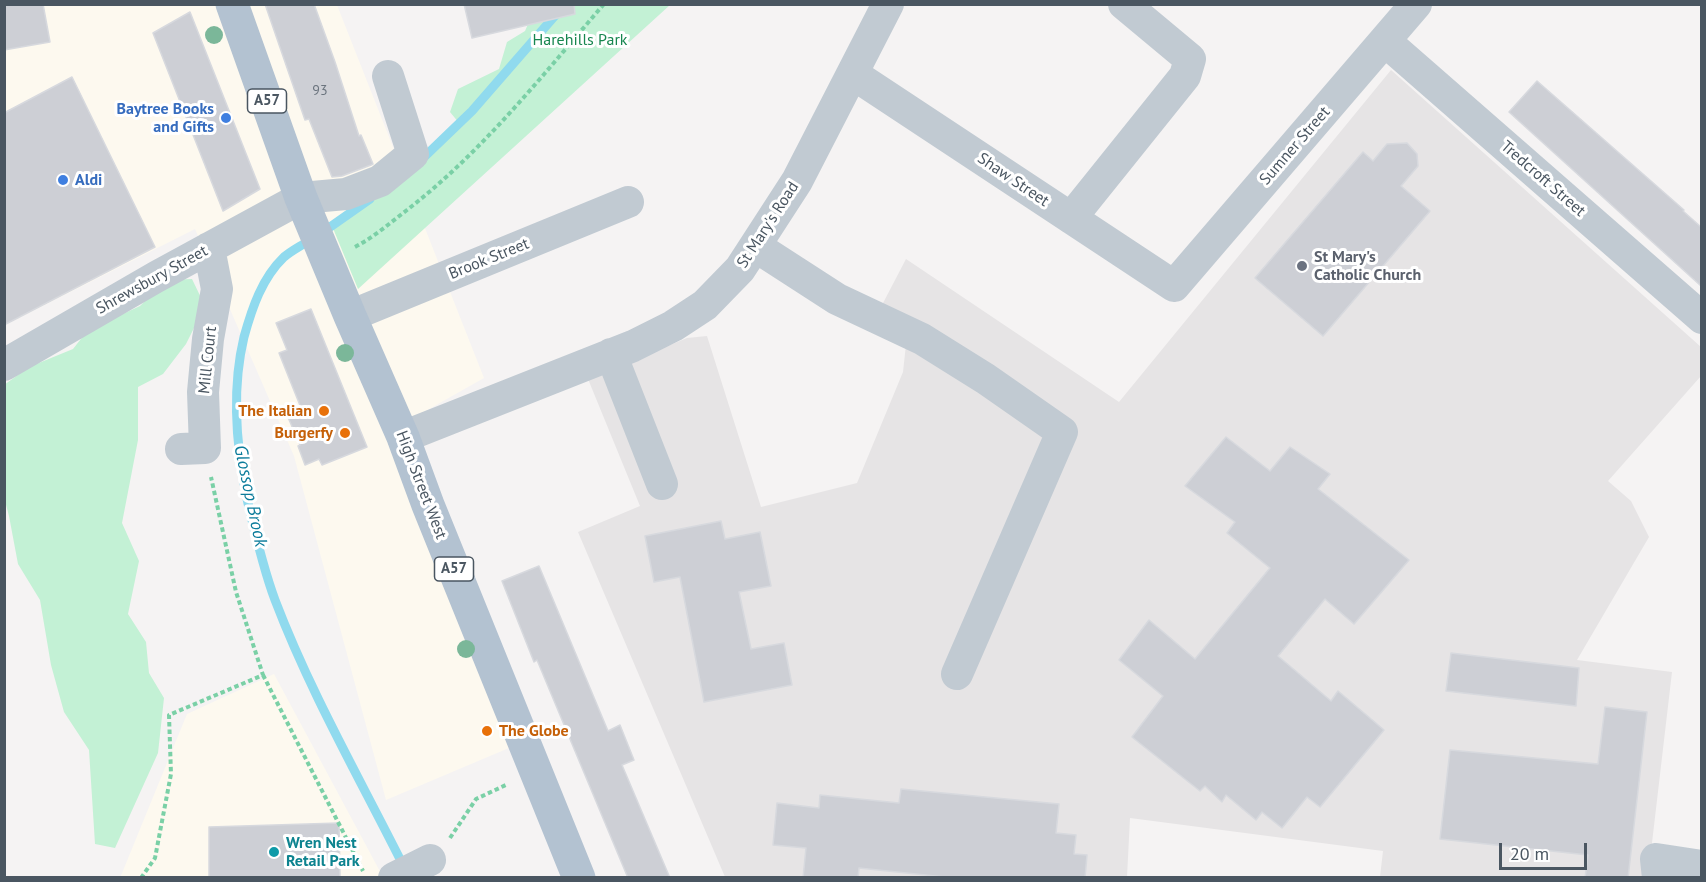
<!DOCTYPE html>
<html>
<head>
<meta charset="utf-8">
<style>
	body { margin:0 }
	#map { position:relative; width:1706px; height:882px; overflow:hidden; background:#f5f3f3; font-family:"PT Sans",sans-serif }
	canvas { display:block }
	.frame { position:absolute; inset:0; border:6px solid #4a5661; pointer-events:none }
	.scale { position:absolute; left:1499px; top:843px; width:88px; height:27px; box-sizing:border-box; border:3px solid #4a5661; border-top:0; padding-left:8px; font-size:18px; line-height:21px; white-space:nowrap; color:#4a5661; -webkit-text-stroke:4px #fff; paint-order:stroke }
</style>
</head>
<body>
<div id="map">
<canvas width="1706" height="882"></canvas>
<div class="frame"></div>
<div class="scale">20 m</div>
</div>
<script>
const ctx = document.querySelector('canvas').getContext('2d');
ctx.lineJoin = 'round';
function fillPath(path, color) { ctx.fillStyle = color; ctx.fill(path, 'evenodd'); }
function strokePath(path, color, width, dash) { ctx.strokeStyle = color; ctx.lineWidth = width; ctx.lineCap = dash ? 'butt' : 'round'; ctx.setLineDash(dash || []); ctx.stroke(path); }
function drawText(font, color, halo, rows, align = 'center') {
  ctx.font = font + ' "PT Sans",sans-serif'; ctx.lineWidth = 6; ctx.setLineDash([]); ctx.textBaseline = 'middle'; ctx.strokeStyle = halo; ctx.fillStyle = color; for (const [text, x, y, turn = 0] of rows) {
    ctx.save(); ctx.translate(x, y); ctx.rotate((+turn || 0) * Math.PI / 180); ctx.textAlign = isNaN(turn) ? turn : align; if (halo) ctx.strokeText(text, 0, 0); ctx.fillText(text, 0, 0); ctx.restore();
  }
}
const commercial = new Path2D(`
	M 5,5 L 337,5 L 484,378 L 392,430 L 516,745 L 386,800 L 294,456 L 195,229 L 5,325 Z
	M 274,674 L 383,877 L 120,878 L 187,714 Z`);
const education = new Path2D(`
	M 1391,70 L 1701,347 L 1701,376 L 1608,481 L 1631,501 L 1649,537 L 1577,660 L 1672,672 L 1648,877 L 1380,877 L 1383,851 L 1130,818 L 1127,877 L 725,877 L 578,532 L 640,506 L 588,379 L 687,338 L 707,336 L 761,507 L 857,483 L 903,372 L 909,317 L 882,305 L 906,259 L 1119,402 Z`);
const green = new Path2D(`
	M 540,4 L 670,5 L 358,289 L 332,226 L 413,168 L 459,123 L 450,112 L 458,89 L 499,69 L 507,42 L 525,31 L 536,6 Z
	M 192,279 L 205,306 L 186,344 L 163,374 L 138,387 L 138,440 L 122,523 L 139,561 L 128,614 L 146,642 L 149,673 L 164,698 L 158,753 L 115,848 L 95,844 L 89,750 L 64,712 L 51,665 L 40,600 L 18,564 L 9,516 L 5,501 L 4,385 L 29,367 L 73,349 L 88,330 L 140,306 L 166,280 Z`);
const stream = new Path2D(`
	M 420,161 L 472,111 L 559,11
	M 323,232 L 370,199
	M 311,239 C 303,245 292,250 284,257 C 262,278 252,308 244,337 C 231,391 236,446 247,499 C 255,533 263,568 275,600 C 310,692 360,779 404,867`);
const building = new Path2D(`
	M 4,4 L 43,4 L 50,42 L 4,50 Z
	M 265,4 L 314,4 L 335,62 L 359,136 L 361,135 L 373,164 L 371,165 L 342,176 L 332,177 L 309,119 L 305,120 Z
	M 464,4 L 574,4 L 575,14 L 472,38 Z
	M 190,12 L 260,189 L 223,211 L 153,33 Z
	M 72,77 L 155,247 L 4,325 L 4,113 Z
	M 1537,81 L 1684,210 L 1683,211 L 1701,227 L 1701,286 L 1509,112 Z
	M 1407,143 L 1417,154 L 1418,166 L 1401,186 L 1430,211 L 1323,336 L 1255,278 L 1363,152 L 1373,161 L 1387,144 Z
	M 311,309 L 367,447 L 322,465 L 319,459 L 305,465 L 298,446 L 300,445 L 287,415 L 301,408 L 279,353 L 287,350 L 276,323 Z
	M 1226,437 L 1270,471 L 1290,447 L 1330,474 L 1318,489 L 1409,560 L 1354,624 L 1325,599 L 1278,656 L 1331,701 L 1338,691 L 1384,730 L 1320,807 L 1307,797 L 1282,828 L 1262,812 L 1256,820 L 1226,795 L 1222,802 L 1205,786 L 1200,791 L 1132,737 L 1163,696 L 1119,660 L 1149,620 L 1195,659 L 1270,568 L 1227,533 L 1235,522 L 1185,486 Z
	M 721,521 L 725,539 L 760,532 L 771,586 L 739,592 L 751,649 L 784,643 L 792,685 L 704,702 L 680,577 L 654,582 L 645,536 Z
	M 539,566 L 608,731 L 620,725 L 634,760 L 622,765 L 670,878 L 628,878 L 537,660 L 534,662 L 502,581 Z
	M 1451,653 L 1579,668 L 1576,706 L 1446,691 Z
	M 1605,707 L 1647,712 L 1628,878 L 1585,878 L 1588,855 L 1440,839 L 1450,750 L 1598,764 Z
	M 901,789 L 1059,804 L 1056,833 L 1076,835 L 1074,854 L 1087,855 L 1085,878 L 954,878 L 859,868 L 858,878 L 803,878 L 806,848 L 773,845 L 777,803 L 819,808 L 820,795 L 899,803 Z
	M 339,823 L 340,878 L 209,878 L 209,827 Z`);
const path = new Path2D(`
	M 355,247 C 374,237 390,223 407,210 C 482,152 542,76 604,4
	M 263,675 L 363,871
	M 450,838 L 476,799 L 508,784
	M 141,878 L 155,858 L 171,774 L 169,715 L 263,675 L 236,592 L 211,477`);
const minor = new Path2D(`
	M 1385,41 L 1702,318
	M 853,74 L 1174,286 L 1416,4
	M 1071,218 L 1185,76 L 1190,59 L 1124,4
	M 755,246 L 837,299 L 922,339 L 986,379 L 1062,432 L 957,674
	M 350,316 L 628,202
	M 611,354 L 662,484
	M 4,365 L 156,277 L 301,198 L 346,194 L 380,181 L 413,154 L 388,76
	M 403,437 L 633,346 L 673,326 L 705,305 L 740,269 L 797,181 L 888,4
	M 181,449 L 205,448 L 203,392 L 208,339 L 217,289 L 209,248
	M 394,878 L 430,860
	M 1658,878 L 1656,859 L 1702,866`);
const major = new Path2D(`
	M 232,4 L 301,198 L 350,316 L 403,437 L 428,505 L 579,878`);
const trees = [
	[214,35],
	[345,353],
	[466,649]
];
const markers = [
	[226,118,6,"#3f7fe0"],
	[63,180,6,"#3f7fe0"],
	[1302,266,6,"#6b7280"],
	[324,411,6,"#e8710a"],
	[345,433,6,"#e8710a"],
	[487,731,6,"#e8710a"],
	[274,852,6,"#0f9aa8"]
];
const numberNames = [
	["93",320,91]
];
const shields = [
	[267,101,39],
	[454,569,39]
];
const shieldNames = [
	["A57",267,101],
	["A57",454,569]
];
const parkNames = [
	["Harehills Park",580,40]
];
const shopNames = [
	["Baytree Books",214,109],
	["and Gifts",214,127],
	["Aldi",75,180,"left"]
];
const streetNames = [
	["Sumner Street",1295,146,-49],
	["Tredcroft Street",1543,179,41],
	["Shaw Street",1013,180,34],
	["St Mary's Road",768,225,-57],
	["Brook Street",489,259,-22],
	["Shrewsbury Street",152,280,-29],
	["Mill Court",208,360,-84],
	["High Street West",421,485,69]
];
const worshipNames = [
	["St Mary's",1314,257],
	["Catholic Church",1314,275]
];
const foodNames = [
	["The Italian",312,411],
	["Burgerfy",333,433],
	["The Globe",499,731,"left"]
];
const cultureNames = [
	["Wren Nest",286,843],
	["Retail Park",286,861]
];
const waterNames = [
	["Glossop Brook",250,496,78]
];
fillPath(commercial, '#fdf9ef');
fillPath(education, '#e6e4e5');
fillPath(green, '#c3f1d5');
strokePath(stream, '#90daee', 9);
fillPath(building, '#cdcfd5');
strokePath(building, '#d7d9de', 1.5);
strokePath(path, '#7ad0a6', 4, [4.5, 3]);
strokePath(minor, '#c1cad2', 32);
strokePath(major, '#b3c2d1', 33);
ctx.fillStyle = '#7bb799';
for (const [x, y] of trees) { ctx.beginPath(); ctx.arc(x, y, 9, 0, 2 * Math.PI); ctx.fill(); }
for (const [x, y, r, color] of markers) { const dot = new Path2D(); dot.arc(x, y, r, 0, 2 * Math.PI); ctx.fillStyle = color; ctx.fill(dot); strokePath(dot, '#fff', 2); }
drawText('14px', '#6b747e', null, numberNames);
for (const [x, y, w] of shields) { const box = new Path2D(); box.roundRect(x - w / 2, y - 12, w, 24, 4.5); ctx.fillStyle = '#fff'; ctx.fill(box); strokePath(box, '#4a5661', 1.5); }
drawText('bold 15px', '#4a5661', null, shieldNames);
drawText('16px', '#17864f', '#fff', parkNames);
drawText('bold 16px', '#366cbe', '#fff', shopNames, 'right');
drawText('16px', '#4a5661', '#fff', streetNames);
drawText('bold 16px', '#5b616d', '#fff', worshipNames, 'left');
drawText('bold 16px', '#c56008', '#fff', foodNames, 'right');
drawText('bold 16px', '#0d838f', '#fff', cultureNames, 'left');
drawText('italic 18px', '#0c7c9b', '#fff', waterNames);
</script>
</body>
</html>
